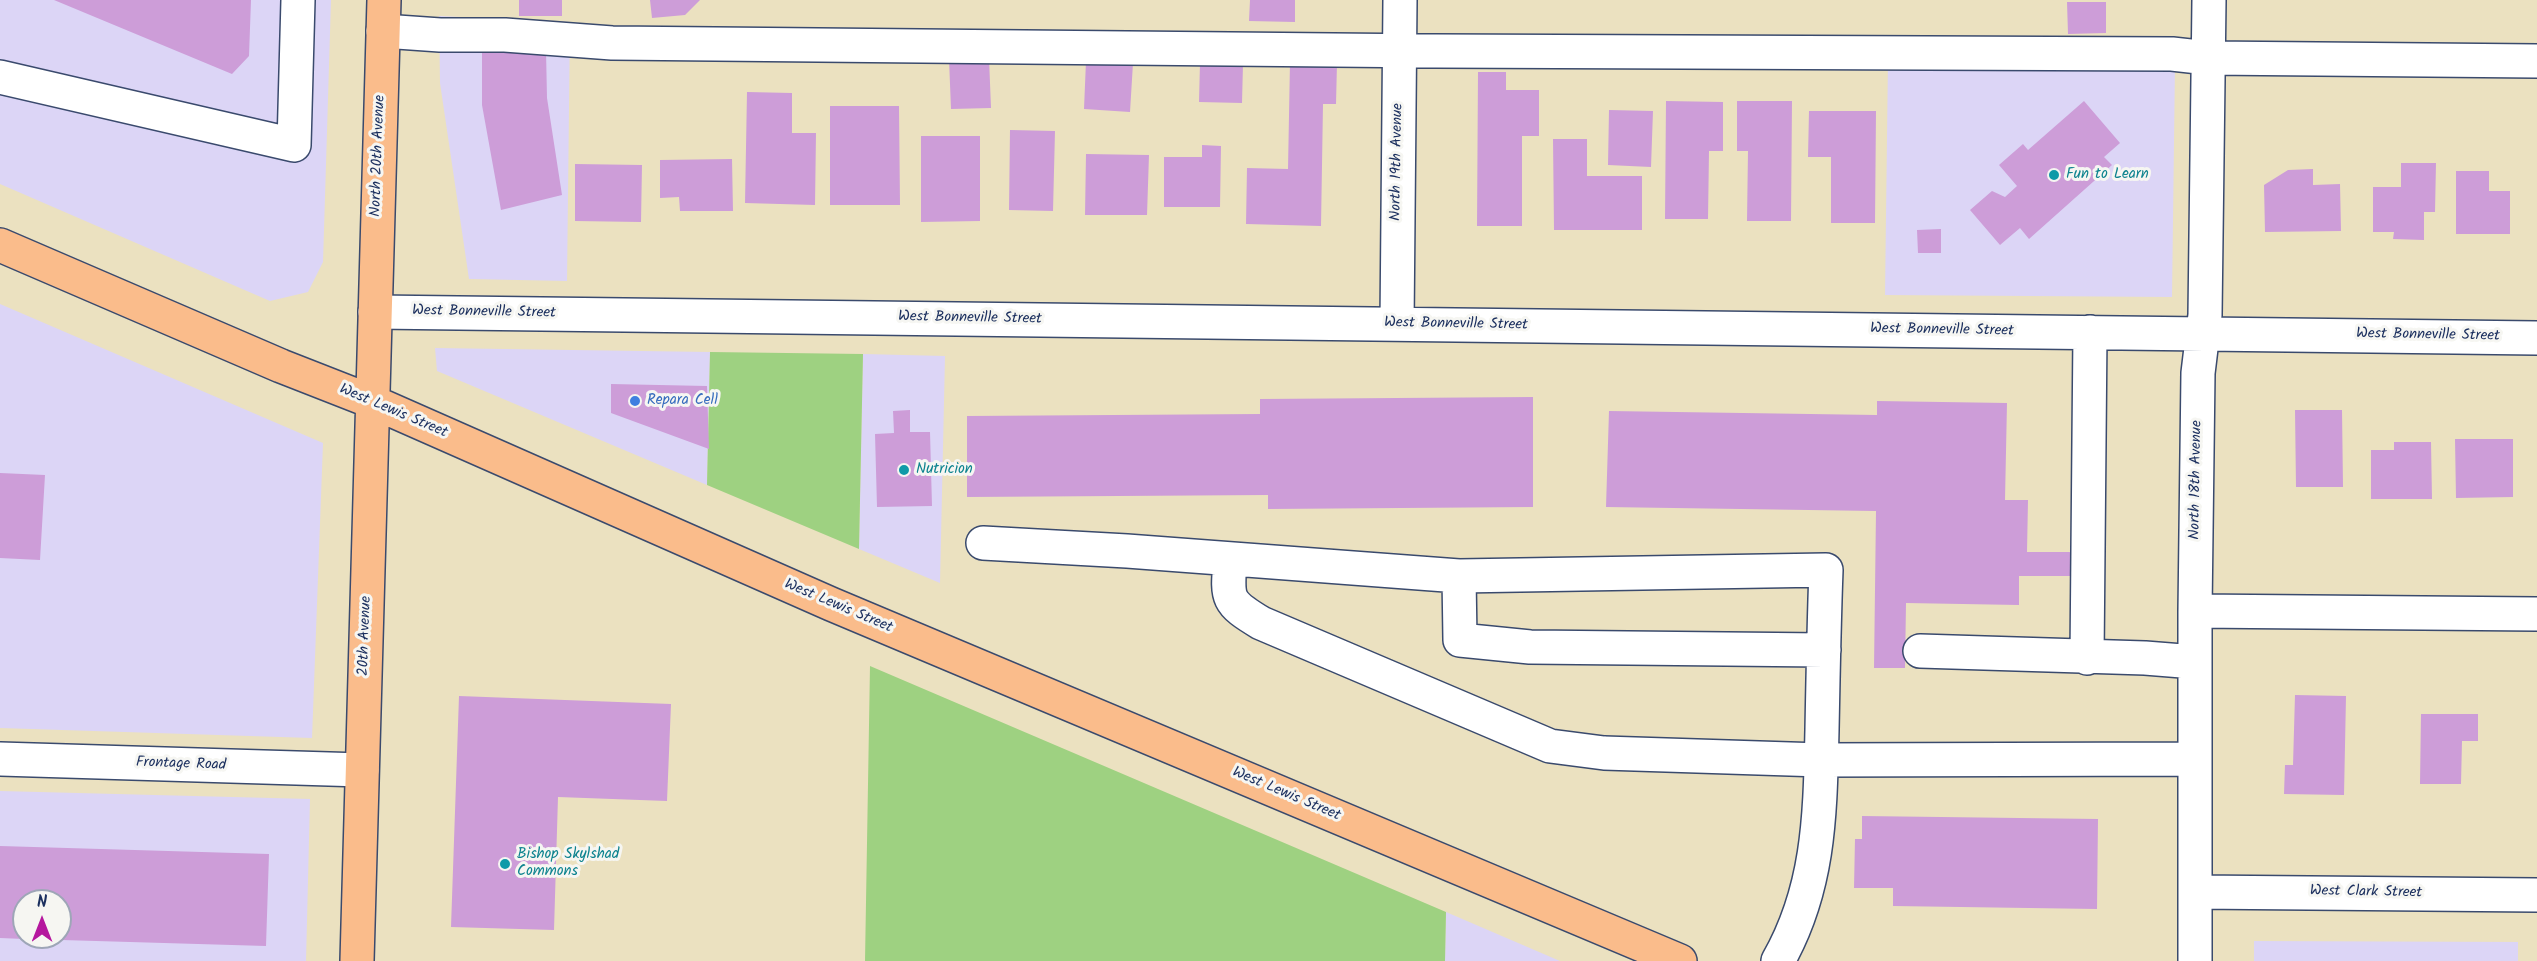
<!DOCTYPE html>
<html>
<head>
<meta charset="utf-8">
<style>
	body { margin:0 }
	#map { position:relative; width:2537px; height:961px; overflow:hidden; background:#ebe1c0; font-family:Kalam,sans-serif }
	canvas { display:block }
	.north { position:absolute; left:12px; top:889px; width:60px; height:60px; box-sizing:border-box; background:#f6f6f2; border:2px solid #9ea6b7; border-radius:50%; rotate:0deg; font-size:16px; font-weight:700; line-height:24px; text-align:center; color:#1b2f5e }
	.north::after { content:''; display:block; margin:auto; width:21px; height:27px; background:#b5179e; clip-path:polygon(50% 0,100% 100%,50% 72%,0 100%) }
</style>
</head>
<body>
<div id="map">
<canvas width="2537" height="961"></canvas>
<div class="north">N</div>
</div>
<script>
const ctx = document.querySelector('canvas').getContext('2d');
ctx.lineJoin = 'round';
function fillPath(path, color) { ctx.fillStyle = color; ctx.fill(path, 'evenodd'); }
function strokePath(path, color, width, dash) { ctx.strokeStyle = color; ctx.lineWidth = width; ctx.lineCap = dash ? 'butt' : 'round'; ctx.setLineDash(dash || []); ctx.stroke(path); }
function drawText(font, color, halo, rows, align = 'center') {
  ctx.font = font + ' Kalam,sans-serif'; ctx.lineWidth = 6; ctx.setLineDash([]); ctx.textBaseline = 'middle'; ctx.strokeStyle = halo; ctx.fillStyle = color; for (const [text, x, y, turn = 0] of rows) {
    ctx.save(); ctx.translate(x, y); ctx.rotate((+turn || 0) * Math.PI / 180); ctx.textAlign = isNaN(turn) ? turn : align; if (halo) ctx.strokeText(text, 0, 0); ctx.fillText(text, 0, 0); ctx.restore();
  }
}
const built = new Path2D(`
	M 0,0 L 331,0 L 323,262 L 308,292 L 270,301 L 0,184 Z
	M 439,16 L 570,22 L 567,281 L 469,279 L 440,83 Z
	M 1888,59 L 2175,64 L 2172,297 L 1885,295 Z
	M 0,304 L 323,443 L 312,738 L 0,728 Z
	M 435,348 L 710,352 L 707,485 L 437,371 Z
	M 863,354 L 945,356 L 940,583 L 859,549 Z
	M 0,791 L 310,799 L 306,961 L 0,961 ZM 24,901 L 60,901 L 60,937 L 24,937 Z
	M 1446,912 L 1560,961 L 1445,961 Z
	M 2254,941 L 2518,942 L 2518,961 L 2254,961 Z`);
const green = new Path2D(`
	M 710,352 L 863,354 L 859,549 L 707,485 Z
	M 870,666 L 1446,912 L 1445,961 L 865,961 Z`);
const building = new Path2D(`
	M 54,0 L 251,0 L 249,56 L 232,74 Z
	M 519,0 L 562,0 L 562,16 L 519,16 Z
	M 650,0 L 700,0 L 685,15 L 652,18 Z
	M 1250,0 L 1295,0 L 1295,22 L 1249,21 Z
	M 2067,2 L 2106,2 L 2106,33 L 2068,34 Z
	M 546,50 L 547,98 L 562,195 L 501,210 L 482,105 L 482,51 Z
	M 989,58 L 991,108 L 951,109 L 949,59 Z
	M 1086,61 L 1133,63 L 1130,112 L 1084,109 Z
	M 1290,62 L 1337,63 L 1336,104 L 1323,104 L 1321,226 L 1246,224 L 1247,168 L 1288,169 Z
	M 1200,63 L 1243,64 L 1242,103 L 1199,102 Z
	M 1478,72 L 1506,72 L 1506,90 L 1539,90 L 1539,136 L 1522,136 L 1522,226 L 1477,226 Z
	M 747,92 L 792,93 L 792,133 L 816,133 L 815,205 L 745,203 Z
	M 1666,101 L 1723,102 L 1723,151 L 1709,151 L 1708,219 L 1665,219 Z
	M 1737,101 L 1792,101 L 1791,221 L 1747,221 L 1748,151 L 1737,151 Z
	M 2084,101 L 2120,143 L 2104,157 L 2112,165 L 2029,239 L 2020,228 L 2000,245 L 1970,210 L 1992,191 L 2005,197 L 2017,186 L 1999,165 L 2023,144 L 2028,150 Z
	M 830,106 L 899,106 L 900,205 L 830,205 Z
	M 1609,110 L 1653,111 L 1651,167 L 1608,165 Z
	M 1809,111 L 1876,111 L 1875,223 L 1831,223 L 1831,157 L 1808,157 Z
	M 1010,130 L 1055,131 L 1053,211 L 1009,210 Z
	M 921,136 L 980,136 L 980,221 L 921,222 Z
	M 1553,139 L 1587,139 L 1587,176 L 1642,176 L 1642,230 L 1554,230 Z
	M 1202,145 L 1221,146 L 1220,207 L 1164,207 L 1164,157 L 1202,157 Z
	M 1086,154 L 1149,155 L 1147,215 L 1085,215 Z
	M 732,159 L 733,211 L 680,211 L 679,197 L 660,198 L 660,160 Z
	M 2401,163 L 2436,163 L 2435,212 L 2424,212 L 2424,240 L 2393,239 L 2394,232 L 2373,232 L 2373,187 L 2401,187 Z
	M 575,164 L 642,165 L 641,222 L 575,221 Z
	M 2313,169 L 2313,185 L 2340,184 L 2341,231 L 2265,232 L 2264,185 L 2288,170 Z
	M 2456,171 L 2489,171 L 2489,191 L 2510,191 L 2510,234 L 2456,234 Z
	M 1941,229 L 1941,253 L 1918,253 L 1917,230 Z
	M 611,384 L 707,386 L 709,449 L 611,413 Z
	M 1533,397 L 1533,507 L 1268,509 L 1268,495 L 967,497 L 967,416 L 1260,414 L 1260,399 Z
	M 1877,401 L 2007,403 L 2005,500 L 2028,500 L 2027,552 L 2074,552 L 2073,576 L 2019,576 L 2019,605 L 1906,603 L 1905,668 L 1874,668 L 1876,511 L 1606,507 L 1609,411 L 1877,415 Z
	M 910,410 L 910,432 L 930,432 L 932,506 L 877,507 L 875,434 L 894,433 L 893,411 Z
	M 2295,410 L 2342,410 L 2343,487 L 2296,487 Z
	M 2455,439 L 2513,439 L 2513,497 L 2456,498 Z
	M 2394,442 L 2431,442 L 2432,499 L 2371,499 L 2371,450 L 2394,450 Z
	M 0,473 L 45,475 L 40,560 L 0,558 Z
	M 2295,695 L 2346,696 L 2344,795 L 2284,794 L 2285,765 L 2293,765 Z
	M 459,696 L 671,704 L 667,801 L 558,797 L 554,930 L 451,927 Z
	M 2421,714 L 2478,714 L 2478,741 L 2462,741 L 2461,784 L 2420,784 Z
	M 1862,816 L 2098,819 L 2097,909 L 1893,906 L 1893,888 L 1854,888 L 1855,839 L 1862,839 Z
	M 0,846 L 269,854 L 266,946 L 28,939 L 28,937 L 60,937 L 60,901 L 24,901 L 24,939 L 0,938 Z`);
const minor = new Path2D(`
	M 383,31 L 440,35 L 505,35 L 612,43 L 1436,51 L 2172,54 L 2208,58 L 2537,61
	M 0,77 L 294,145 L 298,0
	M 375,312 L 2537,338
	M 1397,324 L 1400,0
	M 983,543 L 1127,551 L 1459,576 L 1826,570 C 1824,623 1823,677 1822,730 C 1820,813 1820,887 1778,961
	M 1230,560 C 1227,599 1226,602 1261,623 L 1550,746 L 1604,753 L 1821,760 L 2194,759
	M 1459,576 L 1460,640 L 1530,647 L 1824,650
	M 2195,611 L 2537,614
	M 1920,651 L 2145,658 L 2195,662
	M 2087,658 L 2090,332
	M 0,759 L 362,770
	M 2195,892 L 2537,895
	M 2195,961 L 2195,611 L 2198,373 L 2205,315 L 2209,0`);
const major = new Path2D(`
	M 0,245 L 281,366 L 373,402 L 831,604 L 1680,961
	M 357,961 L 384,0`);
const markers = [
	[2054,175,6,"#0f9aa8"],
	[635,401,6,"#3f7fe0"],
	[904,470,6,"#0f9aa8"],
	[505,864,6,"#0f9aa8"]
];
const streetNames = [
	["North 20th Avenue",379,156,-88],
	["North 19th Avenue",1398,162,-89],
	["West Bonneville Street",484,313,1],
	["West Bonneville Street",970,319,1],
	["West Bonneville Street",1456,325,1],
	["West Bonneville Street",1942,331,1],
	["West Bonneville Street",2428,336,1],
	["West Lewis Street",393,412,23],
	["North 18th Avenue",2197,480,-89],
	["West Lewis Street",838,607,23],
	["20th Avenue",366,636,-88],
	["Frontage Road",181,765,2],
	["West Lewis Street",1286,795,23],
	["West Clark Street",2366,893,1]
];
const cultureNames = [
	["Fun to Learn",2066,175],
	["Nutricion",916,470],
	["Bishop Skylshad",517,855],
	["Commons",517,872]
];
const shopNames = [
	["Repara Cell",647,401]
];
fillPath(built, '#dcd5f6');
fillPath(green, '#9ed181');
fillPath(building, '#cd9dd8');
strokePath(minor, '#3a4a6d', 36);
strokePath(major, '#3a4a6d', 36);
strokePath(minor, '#fff', 33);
strokePath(major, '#fabc8b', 33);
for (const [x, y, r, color] of markers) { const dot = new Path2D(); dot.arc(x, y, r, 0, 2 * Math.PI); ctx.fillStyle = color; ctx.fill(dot); strokePath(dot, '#f6f6f2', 2); }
drawText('15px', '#1b2f5e', '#f6f6f2', streetNames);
drawText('15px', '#0d838f', '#f6f6f2', cultureNames, 'left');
drawText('15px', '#366cbe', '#f6f6f2', shopNames, 'left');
</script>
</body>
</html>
